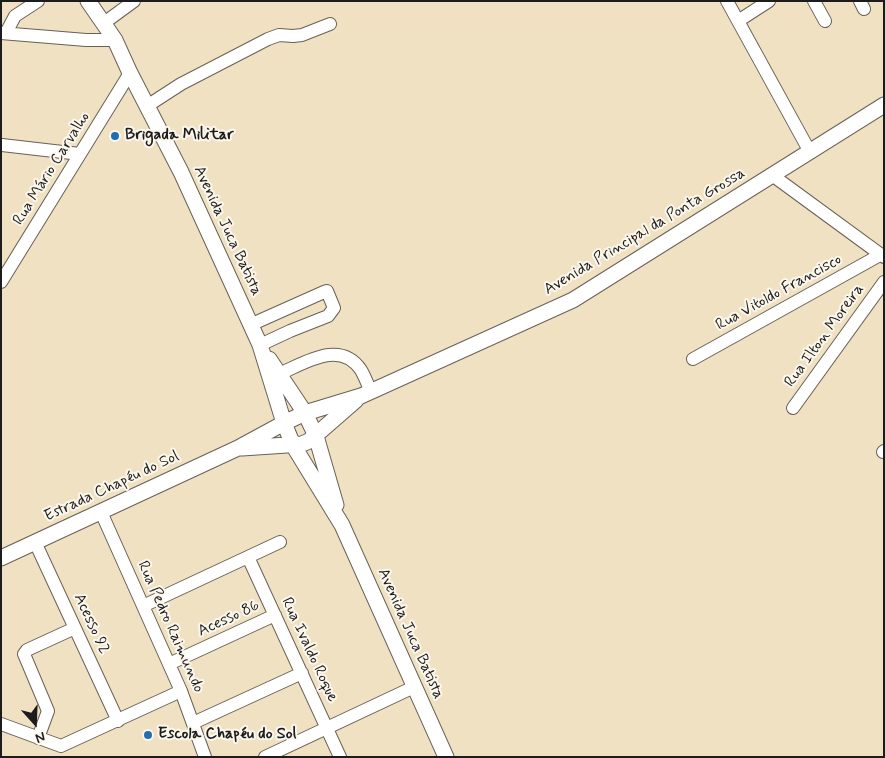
<!DOCTYPE html>
<html>
<head>
<meta charset="utf-8">
<style>
	body { margin:0 }
	#map { position:relative; width:885px; height:758px; overflow:hidden; background:#f1e1c3; font-family:Mynerve,sans-serif }
	canvas { display:block }
	.frame { position:absolute; inset:0; border:2px solid #1c1c1c; pointer-events:none }
	.north { position:absolute; left:10px; top:698px; width:50px; height:50px; -webkit-text-stroke:4px #fbf7ec; paint-order:stroke; rotate:160deg; font-size:14px; font-weight:700; line-height:20px; text-align:center; color:#1c1c1c }
	.north::after { content:''; display:block; margin:auto; width:18px; height:22px; background:#1c1c1c; clip-path:polygon(50% 0,100% 100%,50% 72%,0 100%) }
</style>
</head>
<body>
<div id="map">
<canvas width="885" height="758"></canvas>
<div class="frame"></div>
<div class="north">N</div>
</div>
<script>
const ctx = document.querySelector('canvas').getContext('2d');
ctx.lineJoin = 'round';
function strokePath(path, color, width, dash) { ctx.strokeStyle = color; ctx.lineWidth = width; ctx.lineCap = dash ? 'butt' : 'round'; ctx.setLineDash(dash || []); ctx.stroke(path); }
function drawText(font, color, halo, rows, align = 'center') {
  ctx.font = font + ' Mynerve,sans-serif'; ctx.lineWidth = 4; ctx.setLineDash([]); ctx.textBaseline = 'middle'; ctx.strokeStyle = halo; ctx.fillStyle = color; for (const [text, x, y, turn = 0] of rows) {
    ctx.save(); ctx.translate(x, y); ctx.rotate((+turn || 0) * Math.PI / 180); ctx.textAlign = isNaN(turn) ? turn : align; if (halo) ctx.strokeText(text, 0, 0); ctx.fillText(text, 0, 0); ctx.restore();
  }
}
const minor = new Path2D(`
	M 727,1 L 810,152
	M 814,1 L 825,21
	M 860,1 L 864,9
	M 738,21 L 769,1
	M 104,23 L 134,1
	M 1,33 L 86,40 L 115,40
	M 6,33 L 15,16 L 38,1
	M 147,106 L 181,84 L 268,39 L 279,35 L 293,36 L 302,35 L 330,24
	M 2,145 L 80,154
	M 772,175 L 884,257
	M 1,282 L 130,73
	M 250,325 L 324,292 L 327,291 L 334,308 L 328,316 L 290,331 L 260,345
	M 693,359 L 880,255
	M 279,374 C 305,363 340,339 361,370 C 365,377 368,385 371,392
	M 793,408 L 884,282
	M 883,452 L 884,451
	M 101,512 L 181,691 L 205,757
	M 35,542 L 118,721
	M 248,557 L 340,757
	M 143,606 L 280,542
	M 169,664 L 275,615
	M 193,723 L 302,673
	M 1,724 L 61,746 L 181,691
	M 38,738 L 48,711 L 24,654 L 27,650 L 75,628
	M 265,757 L 414,687`);
const major = new Path2D(`
	M 88,1 L 115,40 L 130,73 L 181,172 L 260,345 L 284,423 L 293,445 L 342,525 L 446,757
	M 269,359 L 305,413 L 316,436 L 336,505
	M 242,448 L 302,444 L 309,441 L 356,400
	M 1,558 L 238,448 L 284,423 L 305,413 L 361,396 L 573,300 L 884,105`);
const markers = [
	[115,136,5,"#1f6fb2"],
	[148,735,5,"#1f6fb2"]
];
const poiNames = [
	["Brigada Militar",125,136],
	["Escola Chapéu do Sol",158,735]
];
const streetNames = [
	["Rua Mário Carvalho",52,169,-58],
	["Avenida Juca Batista",227,231,65],
	["Avenida Principal da Ponta Grossa",645,232,-31],
	["Rua Vitoldo Francisco",779,293,-29],
	["Rua Ilton Moreira",825,336,-54],
	["Estrada Chapéu do Sol",112,487,-25],
	["Acesso 86",229,619,-25],
	["Acesso 92",91,624,65],
	["Rua Pedro Raimundo",170,627,66],
	["Avenida Juca Batista",410,634,66],
	["Rua Ivaldo Roque",309,650,65]
];
strokePath(minor, '#676156', 14);
strokePath(major, '#676156', 17);
strokePath(minor, '#fff', 12);
strokePath(major, '#fff', 15);
for (const [x, y, r, color] of markers) { const dot = new Path2D(); dot.arc(x, y, r, 0, 2 * Math.PI); ctx.fillStyle = color; ctx.fill(dot); strokePath(dot, '#fbf7ec', 2); }
drawText('bold 16px', '#1c1c1c', '#fbf7ec', poiNames, 'left');
drawText('16px', '#1c1c1c', '#fbf7ec', streetNames);
</script>
</body>
</html>
